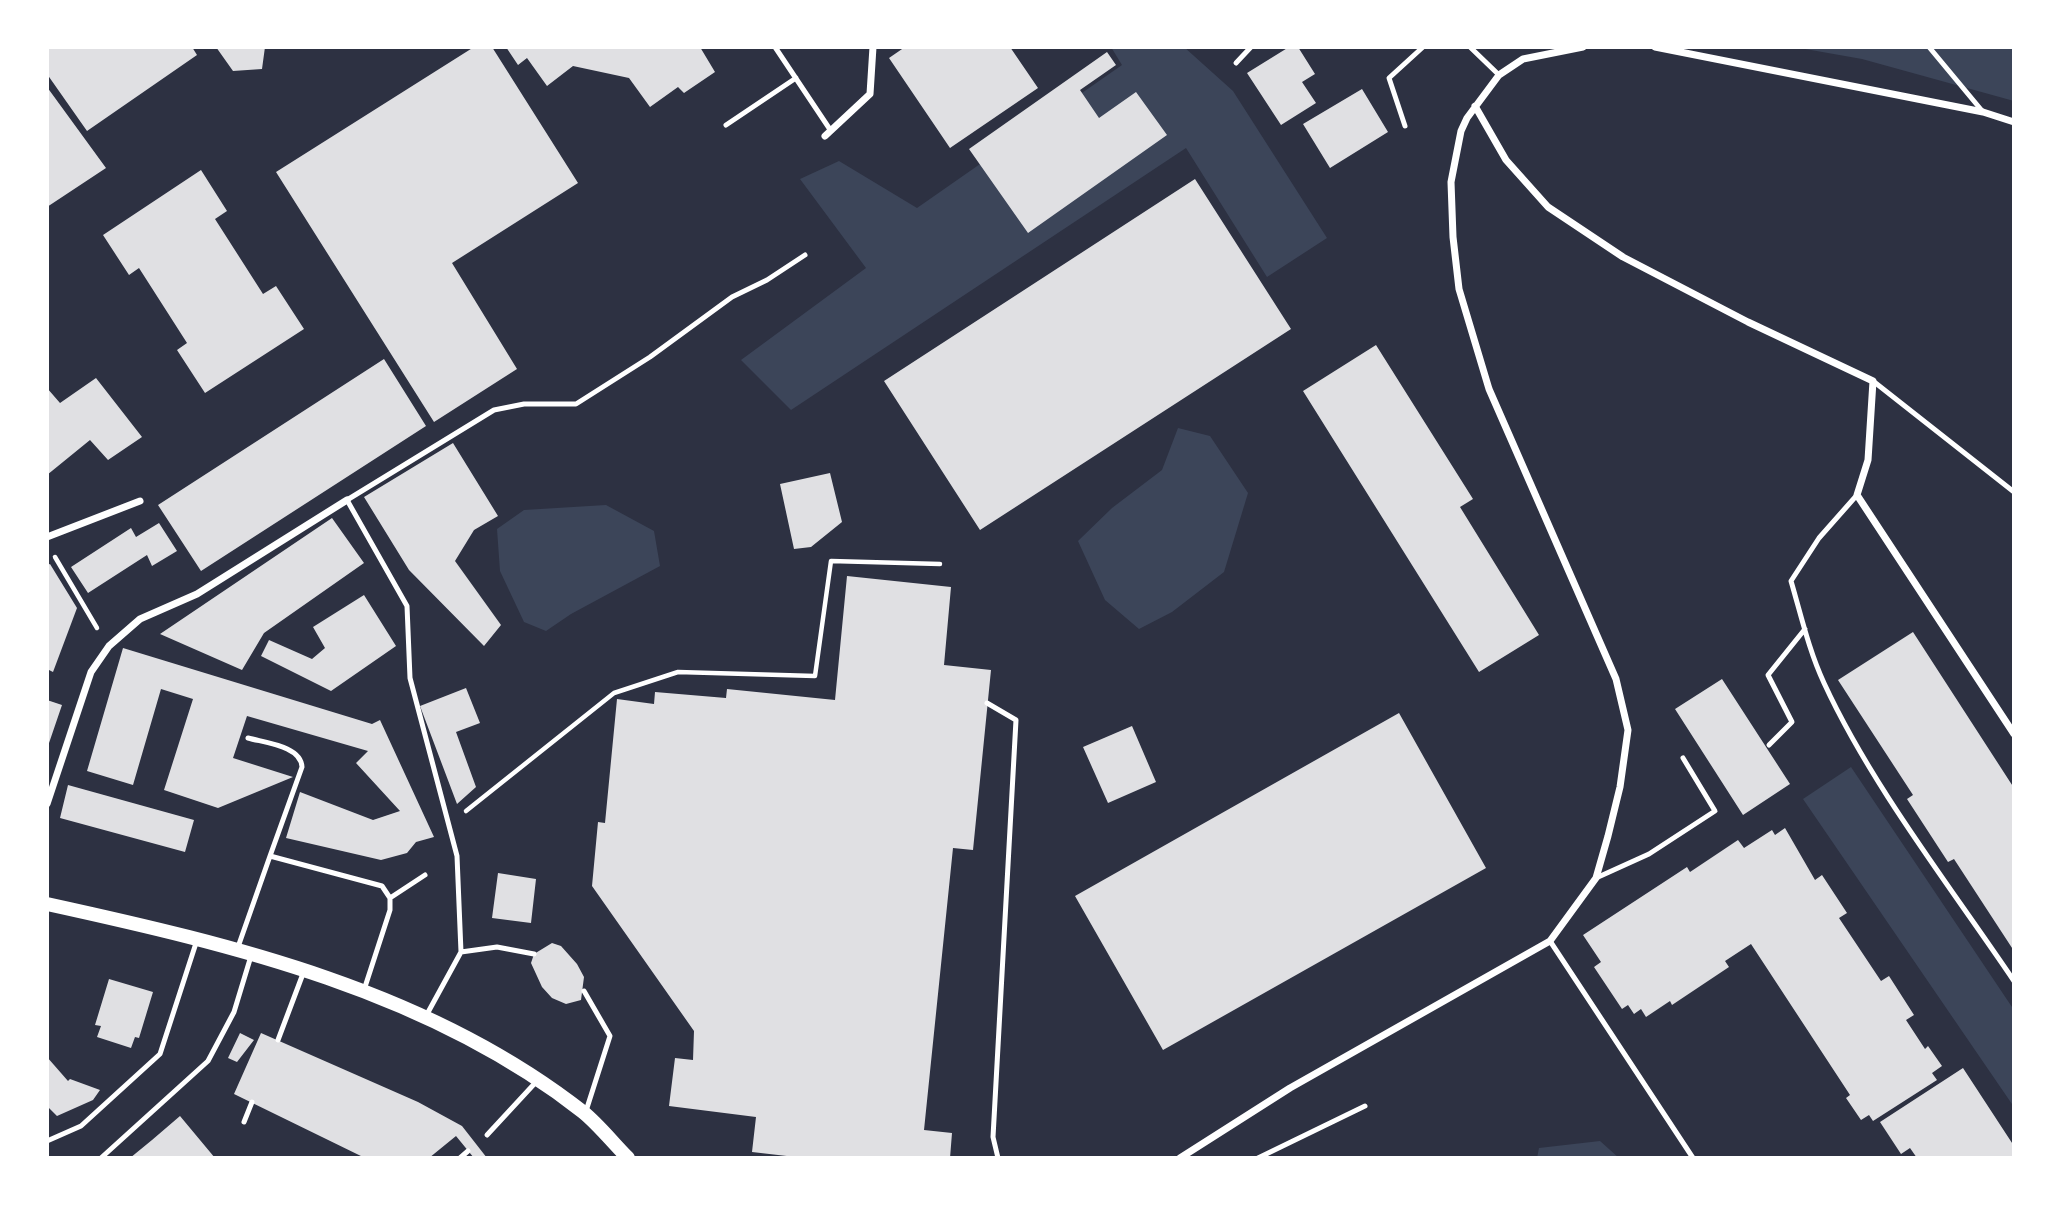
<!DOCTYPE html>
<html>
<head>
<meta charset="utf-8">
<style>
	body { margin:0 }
	#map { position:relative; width:2061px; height:1205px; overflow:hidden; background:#2d3142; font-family:"Golos Text",sans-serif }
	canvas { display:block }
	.frame { position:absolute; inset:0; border:49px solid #fff; pointer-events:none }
</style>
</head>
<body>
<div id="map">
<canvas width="2061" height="1205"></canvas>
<div class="frame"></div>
</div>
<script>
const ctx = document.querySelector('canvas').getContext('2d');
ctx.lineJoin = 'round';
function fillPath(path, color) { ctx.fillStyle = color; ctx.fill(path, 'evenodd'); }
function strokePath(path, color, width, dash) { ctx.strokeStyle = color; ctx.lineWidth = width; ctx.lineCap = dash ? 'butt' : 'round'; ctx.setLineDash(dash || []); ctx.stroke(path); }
const green = new Path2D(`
	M 1111,47 L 1184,47 L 1233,91 L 1327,238 L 1267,277 L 1186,148 L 791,410 L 741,360 L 866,268 L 800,179 L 839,161 L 917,208 L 1122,65 Z
	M 1794,47 L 2014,47 L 2014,101 L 1862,59 Z
	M 1178,428 L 1210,436 L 1248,493 L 1224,572 L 1172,612 L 1139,629 L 1105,600 L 1078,541 L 1112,508 L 1162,470 Z
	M 606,505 L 654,531 L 660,566 L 571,614 L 546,631 L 524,622 L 500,571 L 497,529 L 524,510 Z
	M 1851,767 L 2014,1010 L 2014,1107 L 1803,799 Z
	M 1600,1141 L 1619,1158 L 1537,1158 L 1539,1148 Z`);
const building = new Path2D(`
	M 47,47 L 192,47 L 197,55 L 87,131 L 47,74 Z
	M 216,47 L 265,47 L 262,69 L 233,71 Z
	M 474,47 L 492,47 L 578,183 L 452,263 L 517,369 L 434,422 L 276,172 Z
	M 506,47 L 700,47 L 715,72 L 684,93 L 678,87 L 650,107 L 629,78 L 573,66 L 547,86 L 527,58 L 518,65 Z
	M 905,47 L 1010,47 L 1038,88 L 950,148 L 889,58 Z
	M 1289,47 L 1298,47 L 1315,74 L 1302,82 L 1316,103 L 1281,125 L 1247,73 Z
	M 1107,52 L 1116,65 L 1080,90 L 1099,118 L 1136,92 L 1167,135 L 1028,233 L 969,149 Z
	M 47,87 L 106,168 L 47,207 Z
	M 1362,89 L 1388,132 L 1330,168 L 1303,124 Z
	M 201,170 L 227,211 L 215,219 L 263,294 L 276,286 L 304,329 L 205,393 L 177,350 L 187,343 L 139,268 L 129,275 L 103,235 Z
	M 1195,179 L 1291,329 L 980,530 L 884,381 Z
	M 1376,345 L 1473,499 L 1460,507 L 1539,635 L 1479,672 L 1303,391 Z
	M 384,359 L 426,426 L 201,571 L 158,505 Z
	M 96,378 L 142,437 L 108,460 L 90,440 L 47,475 L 47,388 L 60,403 Z
	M 453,443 L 498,516 L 474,530 L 455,561 L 501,625 L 484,646 L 409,570 L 364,497 Z
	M 830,473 L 842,522 L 811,547 L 794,549 L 780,484 Z
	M 332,518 L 364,563 L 264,633 L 242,670 L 160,634 Z
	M 159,523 L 177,551 L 152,566 L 147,555 L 88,593 L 71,567 L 131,528 L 136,537 Z
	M 50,564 L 77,608 L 53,672 L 47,669 L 47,565 Z
	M 847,576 L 951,587 L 944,665 L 991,670 L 973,850 L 953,848 L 924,1130 L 952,1133 L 950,1158 L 804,1158 L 752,1152 L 756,1117 L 669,1106 L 675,1058 L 693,1060 L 694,1031 L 592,886 L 598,822 L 605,823 L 617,699 L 654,704 L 655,692 L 726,698 L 727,689 L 835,700 Z
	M 364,595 L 396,646 L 331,691 L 261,656 L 269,640 L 312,659 L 325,648 L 313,627 Z
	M 1913,632 L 2014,788 L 2014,951 L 1954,859 L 1948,862 L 1907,799 L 1913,795 L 1838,680 Z
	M 123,648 L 372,724 L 380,720 L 434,837 L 416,842 L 407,853 L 381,860 L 286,838 L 300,792 L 373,820 L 400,811 L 356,763 L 368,751 L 247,716 L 233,758 L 293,777 L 218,808 L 164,790 L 193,699 L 161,689 L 133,785 L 87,771 Z
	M 1722,679 L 1790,784 L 1743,815 L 1675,709 Z
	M 466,688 L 480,723 L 456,732 L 476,787 L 457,804 L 420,706 Z
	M 47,700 L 62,705 L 48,746 L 47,746 Z
	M 1399,713 L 1486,868 L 1163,1050 L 1075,896 Z
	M 1132,726 L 1156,782 L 1108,803 L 1083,747 Z
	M 68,785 L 194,820 L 185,852 L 60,818 Z
	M 1785,828 L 1815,880 L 1822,875 L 1847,913 L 1839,918 L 1881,981 L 1889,976 L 1914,1015 L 1906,1020 L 1925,1049 L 1928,1046 L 1942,1066 L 1932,1073 L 1937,1080 L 1873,1121 L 1869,1115 L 1861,1120 L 1846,1098 L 1850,1095 L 1751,944 L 1725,961 L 1729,967 L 1672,1005 L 1670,1001 L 1646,1017 L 1641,1009 L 1634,1014 L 1628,1005 L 1622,1009 L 1594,967 L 1601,962 L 1583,935 L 1687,867 L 1690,872 L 1738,840 L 1744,848 L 1772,830 L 1775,835 Z
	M 498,873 L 536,879 L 531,923 L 492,918 Z
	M 552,943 L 561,946 L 577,964 L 584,977 L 581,1000 L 566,1004 L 552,998 L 542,987 L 531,963 L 534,954 Z
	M 109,979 L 153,992 L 139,1038 L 135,1037 L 131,1048 L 97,1037 L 101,1026 L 95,1025 Z
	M 240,1033 L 254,1040 L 237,1062 L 228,1058 Z
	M 261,1033 L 418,1102 L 462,1126 L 487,1158 L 474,1158 L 456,1136 L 429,1158 L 365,1158 L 234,1094 Z
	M 47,1057 L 68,1081 L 70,1079 L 100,1090 L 93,1100 L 57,1116 L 47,1106 Z
	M 1963,1068 L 2014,1146 L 2014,1158 L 1917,1158 L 1910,1148 L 1901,1154 L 1880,1122 Z
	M 180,1116 L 215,1158 L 130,1158 L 152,1140 Z`);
const path = new Path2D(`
	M 55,557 L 97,628
	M 466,811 L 614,693 L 678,672 L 815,676 L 831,561 L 940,564`);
const service = new Path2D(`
	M 775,47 L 831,131
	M 1470,47 L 1499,75
	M 1929,47 L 1983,112
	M 1236,63 L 1251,47
	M 726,125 L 796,78
	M 1405,126 L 1389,78 L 1423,47
	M 1873,381 L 2014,492
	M 1857,495 L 1819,538 L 1791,581 C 1801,615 1809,651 1824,683 C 1871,785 1950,886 2014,981
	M 987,703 L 1016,720 L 993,1137 L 998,1158
	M 248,738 C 266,743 301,746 302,767 L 270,856
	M 1769,745 L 1792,722 L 1768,675 L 1805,629
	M 1596,878 L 1649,854 L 1715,811 L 1683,758
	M 390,898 L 425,875
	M 1550,941 L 1693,1158
	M 238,947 L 270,856 L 382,886 L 390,898 L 390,910 L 364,990
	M 461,952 L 497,947 L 534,954
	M 584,991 L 610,1036 L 586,1111
	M 426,1016 L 461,952 L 457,856 L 410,678 L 407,606 L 347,500 L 494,410 L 524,404 L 576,404 L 650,357 L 732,297 L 767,280 L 805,255
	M 278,1040 L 304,971
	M 244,1122 L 252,1102
	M 487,1135 L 536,1082
	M 47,1141 L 81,1126 L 160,1054 L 197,940
	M 101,1158 L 208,1061 L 234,1012 L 251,956
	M 460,1158 L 468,1151
	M 1258,1158 L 1365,1106`);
const minor = new Path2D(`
	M 1655,47 L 1983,112 L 2014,122
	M 1475,106 L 1506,160 L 1548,207 L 1623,257 L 1748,322 L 1873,381 L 1868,460 L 1857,495 L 2014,734
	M 825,136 L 870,94 L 873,47
	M 47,537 L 140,501
	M 47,804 L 91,672 L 109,646 L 140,619 L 197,594 L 347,500
	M 1180,1158 L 1290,1088 L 1550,941 L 1596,878 L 1608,836 L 1620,787 L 1628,730 L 1616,679 L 1489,389 L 1459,289 L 1453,237 L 1451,182 L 1461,131 L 1467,118 L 1499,75 L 1523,59 L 1583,47`);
const secondary = new Path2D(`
	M 47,904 C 234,945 429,991 583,1112 C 599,1125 613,1143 628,1158`);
fillPath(green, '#3c4559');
fillPath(building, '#e0e0e3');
strokePath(path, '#fff', 4.5);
strokePath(service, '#fff', 5);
strokePath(minor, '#fff', 7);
strokePath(secondary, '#fff', 14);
</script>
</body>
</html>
